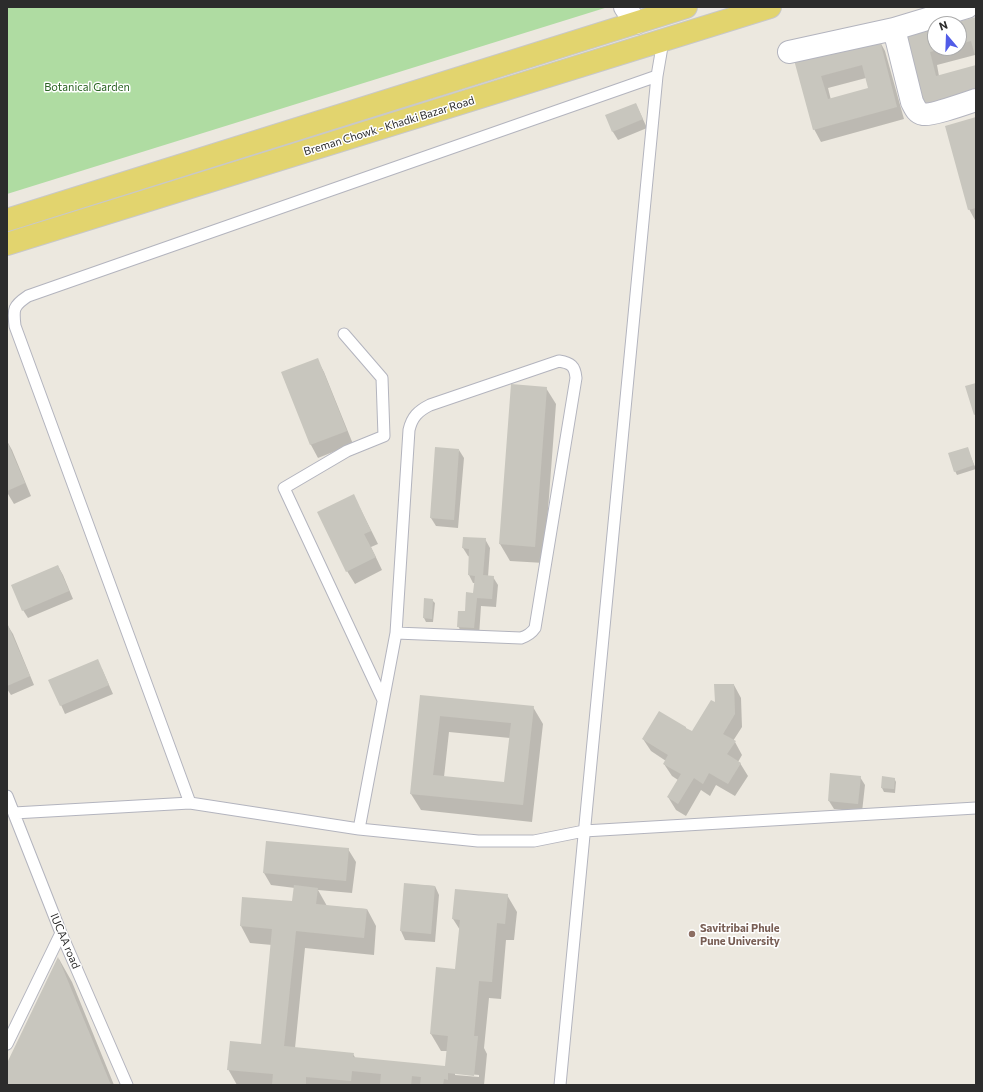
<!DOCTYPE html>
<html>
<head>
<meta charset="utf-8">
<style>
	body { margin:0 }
	#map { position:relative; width:983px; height:1092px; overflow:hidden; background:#ece8df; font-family:Commissioner,sans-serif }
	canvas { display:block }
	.frame { position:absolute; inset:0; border:8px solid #2c2c2c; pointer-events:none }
	.north { position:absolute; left:927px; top:16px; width:40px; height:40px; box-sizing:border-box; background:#fff; border:1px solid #ababab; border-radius:50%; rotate:341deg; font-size:11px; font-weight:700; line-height:16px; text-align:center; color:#2c2c2c }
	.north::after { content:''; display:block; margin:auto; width:14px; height:18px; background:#515ce7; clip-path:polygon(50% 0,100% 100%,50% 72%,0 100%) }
</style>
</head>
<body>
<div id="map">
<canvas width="983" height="1092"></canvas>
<div class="frame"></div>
<div class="north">N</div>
</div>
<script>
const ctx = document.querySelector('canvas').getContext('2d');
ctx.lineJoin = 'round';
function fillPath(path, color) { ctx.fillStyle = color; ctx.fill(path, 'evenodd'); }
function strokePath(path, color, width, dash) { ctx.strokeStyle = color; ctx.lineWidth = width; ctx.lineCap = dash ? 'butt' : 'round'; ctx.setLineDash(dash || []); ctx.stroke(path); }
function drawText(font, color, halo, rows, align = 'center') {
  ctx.font = font + ' Commissioner,sans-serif'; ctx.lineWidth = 3; ctx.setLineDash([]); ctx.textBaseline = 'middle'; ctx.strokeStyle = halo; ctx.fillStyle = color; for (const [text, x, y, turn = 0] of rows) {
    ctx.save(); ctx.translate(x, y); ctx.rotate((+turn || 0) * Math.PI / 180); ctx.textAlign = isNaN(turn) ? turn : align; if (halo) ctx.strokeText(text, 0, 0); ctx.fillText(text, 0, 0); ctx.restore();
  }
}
const green = new Path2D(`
	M 7,7 L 608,7 L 7,194 Z`);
const shadow = new Path2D(`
	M 976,18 L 976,57 L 975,55 L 937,65 L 939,76 L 976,66 L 930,118 L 904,37 L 935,29 L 935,48 L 959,48 L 959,24 L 952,24 Z
	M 878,38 L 885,51 L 904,119 L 821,142 L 814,129 L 795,61 ZM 866,78 L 869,89 L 831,100 L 828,88 Z
	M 636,104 L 647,128 L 618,140 L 613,132 L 607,116 Z
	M 976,119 L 976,222 L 969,209 Z
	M 317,359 L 324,372 L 353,444 L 318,458 L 311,445 L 282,373 Z
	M 546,388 L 556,404 L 544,563 L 510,561 L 500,544 Z
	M 7,441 L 12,450 L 31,496 L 14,504 L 8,494 L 7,494 Z
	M 967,448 L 976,469 L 957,475 L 955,471 Z
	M 459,450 L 464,458 L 458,528 L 436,526 L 431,518 Z
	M 360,508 L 378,544 L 371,547 L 382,570 L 355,584 L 347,571 Z
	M 485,539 L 490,548 L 488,577 L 493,577 L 498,585 L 496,607 L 481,606 L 479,636 L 463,635 L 458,626 L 466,613 L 474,594 L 475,583 L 473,583 L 469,575 L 470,557 L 468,556 L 463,548 Z
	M 58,566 L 63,575 L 73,599 L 28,618 L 23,610 Z
	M 432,600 L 435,603 L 433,622 L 426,622 L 424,618 Z
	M 7,626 L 8,626 L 13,634 L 34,685 L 11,695 L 7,689 Z
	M 102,669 L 113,694 L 65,714 L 61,705 Z
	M 734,685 L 741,698 L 742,727 L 733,741 L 735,742 L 742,755 L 738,762 L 740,763 L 748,776 L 735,796 L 716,785 L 710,796 L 701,790 L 686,816 L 676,810 L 668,797 L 678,780 L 672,776 L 664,764 L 666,761 L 651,751 L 643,739 L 692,733 L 716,704 Z
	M 421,696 L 533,707 L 543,724 L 532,822 L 421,810 L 411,794 ZM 449,732 L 510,738 L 505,784 L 444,777 Z
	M 860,777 L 865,785 L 862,812 L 834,809 L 829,801 Z
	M 894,778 L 896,782 L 895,793 L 884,792 L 882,788 Z
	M 348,849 L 356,862 L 352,893 L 318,890 L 327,906 L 367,909 L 376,926 L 374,955 L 305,948 L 295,1048 L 353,1054 L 356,1059 L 446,1067 L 447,1051 L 441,1051 L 431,1034 L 456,970 L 460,930 L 453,919 L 507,895 L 517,912 L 514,940 L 506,940 L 501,999 L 489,998 L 484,1048 L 487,1054 L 484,1085 L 237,1085 L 228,1069 L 262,1045 L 272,945 L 250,943 L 241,926 L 293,902 L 295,888 L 271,885 L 264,873 ZM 455,1073 L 479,1075 L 479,1077 L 455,1075 Z
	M 405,884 L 435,886 L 439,895 L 435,942 L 405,940 L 401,931 Z
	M 59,959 L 72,982 L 114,1085 L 7,1085 L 7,1066 Z`);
const building = new Path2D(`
	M 976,17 L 976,59 L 971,41 L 959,44 L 959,24 L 950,24 Z
	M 935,28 L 935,48 L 944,48 L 930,52 L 936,76 L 976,65 L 976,91 L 922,106 L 903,36 Z
	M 879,37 L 897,107 L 813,130 L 794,60 ZM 862,65 L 868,88 L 828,99 L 821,76 Z
	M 636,103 L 643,119 L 612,132 L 605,115 Z
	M 976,117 L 976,208 L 968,210 L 945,126 Z
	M 318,358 L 347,431 L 310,445 L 281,372 Z
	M 976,383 L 976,414 L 974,415 L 965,386 Z
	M 511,384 L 547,387 L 535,547 L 499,544 Z
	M 7,441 L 25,483 L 7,491 Z
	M 435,447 L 459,449 L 454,520 L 430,518 Z
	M 968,447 L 974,465 L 954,472 L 948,453 Z
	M 354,494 L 371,531 L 364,534 L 376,557 L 346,572 L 317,512 Z
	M 463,537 L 486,538 L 483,575 L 494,576 L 492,599 L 477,598 L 474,628 L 457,627 L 458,611 L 465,611 L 466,592 L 473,593 L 475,576 L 468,575 L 469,549 L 462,548 Z
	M 58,565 L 69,591 L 22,611 L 11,585 Z
	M 424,598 L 433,599 L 432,619 L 423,618 Z
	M 7,625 L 8,625 L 30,676 L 7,686 Z
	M 98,659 L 109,685 L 60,706 L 48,680 Z
	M 714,684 L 734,684 L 735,714 L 723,734 L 736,741 L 727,754 L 741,763 L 728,784 L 709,773 L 703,784 L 694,778 L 678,804 L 667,797 L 681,774 L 663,764 L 668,755 L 642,739 L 659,711 L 686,727 L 686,728 L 692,731 L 711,700 L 715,702 Z
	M 420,695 L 534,706 L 523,805 L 410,794 ZM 440,716 L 511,723 L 504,782 L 433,775 Z
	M 830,773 L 861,776 L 858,804 L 828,801 Z
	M 882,776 L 895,778 L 894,789 L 881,788 Z
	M 266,841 L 349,848 L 346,881 L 263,873 Z
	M 404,883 L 435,886 L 431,934 L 400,931 Z
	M 294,885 L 318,888 L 316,904 L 367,909 L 364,938 L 296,931 L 284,1046 L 354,1053 L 353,1057 L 445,1066 L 448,1036 L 430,1034 L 436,967 L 455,969 L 460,920 L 452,919 L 455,889 L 508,894 L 505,924 L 497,923 L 492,982 L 479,981 L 474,1036 L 478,1036 L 474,1076 L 448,1073 L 448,1080 L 444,1079 L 443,1085 L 420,1085 L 421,1077 L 412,1076 L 411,1085 L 380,1085 L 381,1074 L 352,1071 L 351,1081 L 306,1077 L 306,1085 L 272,1085 L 273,1074 L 227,1070 L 230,1041 L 261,1044 L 272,929 L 240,926 L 242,897 L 292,901 Z
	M 58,957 L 111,1085 L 7,1085 L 7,1063 Z`);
const service = new Path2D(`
	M 657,76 L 663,41
	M 344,334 L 382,378 L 384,436 L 347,451 L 284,488 L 383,700
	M 7,796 L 61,933 L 127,1085
	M 190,803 L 15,326 C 13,309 13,306 28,296 L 657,76 L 560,1085
	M 14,813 L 190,803 L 359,829 L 396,633 L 521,638 C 527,636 531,634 535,628 L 576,378 C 575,366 571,363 559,361 L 430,405 C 418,411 412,417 409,430 L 396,633
	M 359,829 L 478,841 L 534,841 L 584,831 L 976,808
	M 7,1044 L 61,933`);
const minor = new Path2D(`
	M 625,7 L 636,23
	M 894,29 L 912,102 C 915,108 917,113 923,114 C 930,116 967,103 976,100
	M 789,52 L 894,29 L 967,7`);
const primary = new Path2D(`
	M 7,220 L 686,7
	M 7,244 L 770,7`);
const markers = [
	[692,934,4,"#8d6e63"]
];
const parkNames = [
	["Botanical Garden",87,87]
];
const streetNames = [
	["Breman Chowk - Khadki Bazar Road",389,126,-17],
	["IUCAA road",65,941,67]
];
const educationNames = [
	["Savitribai Phule",700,928],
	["Pune University",700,941]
];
fillPath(green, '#afdca2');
fillPath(shadow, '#0003');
fillPath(building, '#c8c6be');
strokePath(service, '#b3b4be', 13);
strokePath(minor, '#b3b4be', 24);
strokePath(primary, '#c8c8c8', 24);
strokePath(service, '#fff', 11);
strokePath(minor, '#fff', 22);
strokePath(primary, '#e2d46e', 22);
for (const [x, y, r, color] of markers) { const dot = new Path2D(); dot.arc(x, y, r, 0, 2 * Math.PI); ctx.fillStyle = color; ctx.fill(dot); strokePath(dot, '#fff', 1.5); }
drawText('11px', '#296222', '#fff', parkNames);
drawText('11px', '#2c2c2c', '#fff', streetNames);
drawText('bold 11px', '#785e54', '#fff', educationNames, 'left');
</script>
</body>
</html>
